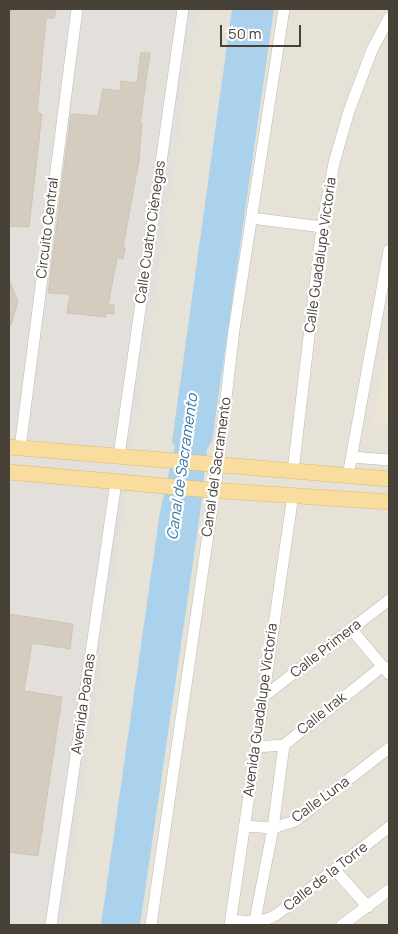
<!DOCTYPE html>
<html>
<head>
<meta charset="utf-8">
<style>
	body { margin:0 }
	#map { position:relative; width:398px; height:934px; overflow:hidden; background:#f4f0ea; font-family:Manrope,sans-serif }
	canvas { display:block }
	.frame { position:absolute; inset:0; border:10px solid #474138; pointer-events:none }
	.scale { position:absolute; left:220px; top:25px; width:81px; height:22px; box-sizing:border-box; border:2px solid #474138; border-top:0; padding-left:6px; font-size:15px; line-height:18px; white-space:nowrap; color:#474138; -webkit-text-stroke:4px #fff; paint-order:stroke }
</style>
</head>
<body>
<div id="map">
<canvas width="398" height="934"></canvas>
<div class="frame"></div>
<div class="scale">50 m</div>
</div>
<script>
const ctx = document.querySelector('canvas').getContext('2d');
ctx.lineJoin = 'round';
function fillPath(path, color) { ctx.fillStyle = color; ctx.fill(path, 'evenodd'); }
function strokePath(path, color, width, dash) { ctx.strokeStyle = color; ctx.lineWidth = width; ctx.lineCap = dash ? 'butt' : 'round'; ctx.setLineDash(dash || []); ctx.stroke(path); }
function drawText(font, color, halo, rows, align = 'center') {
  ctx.font = font + ' Manrope,sans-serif'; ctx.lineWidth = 4.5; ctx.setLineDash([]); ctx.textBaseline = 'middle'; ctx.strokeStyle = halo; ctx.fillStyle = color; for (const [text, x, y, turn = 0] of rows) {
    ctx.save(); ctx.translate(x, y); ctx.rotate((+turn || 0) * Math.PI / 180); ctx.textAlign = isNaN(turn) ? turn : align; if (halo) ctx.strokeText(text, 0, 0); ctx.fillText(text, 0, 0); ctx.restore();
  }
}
const residential = new Path2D(`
	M 9,9 L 389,9 L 389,925 L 9,925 Z`);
const industrial = new Path2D(`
	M 9,9 L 197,9 L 63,925 L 9,925 Z`);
const education = new Path2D(`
	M 389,341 L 389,425 L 373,424 Z`);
const water = new Path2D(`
	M 232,9 L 274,9 L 212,441 L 207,449 L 200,514 L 140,925 L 101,925 L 160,512 L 175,446 L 172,442 Z`);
const building = new Path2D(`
	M 9,9 L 56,9 L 54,18 L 46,18 L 37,113 L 42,114 L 29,227 L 9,226 Z
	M 141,53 L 150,53 L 140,123 L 142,123 L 139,160 L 123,247 L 125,248 L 123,259 L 117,258 L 108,305 L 114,304 L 114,314 L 106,313 L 105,317 L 67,313 L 70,294 L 48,293 L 71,114 L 98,116 L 103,89 L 120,91 L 121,81 L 137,83 Z
	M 9,280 L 18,301 L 11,325 L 9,325 Z
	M 9,614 L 73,624 L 70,649 L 32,643 L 24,691 L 62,697 L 38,856 L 9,852 Z`);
const minor = new Path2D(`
	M 251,218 L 322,227
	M 20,448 L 77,9
	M 119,456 L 183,9
	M 352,457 L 389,460
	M 293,471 L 322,227 L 334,163 L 349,111 L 372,50 L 389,18
	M 348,476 L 389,250
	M 351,629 L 389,674
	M 263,697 L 389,600
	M 256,747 L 284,745 L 383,666
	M 244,826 L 273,828 L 295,821 L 389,748
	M 335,870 L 368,907
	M 231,920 C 248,922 260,924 276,915 L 389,827
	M 51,925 L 116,482
	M 151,925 L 218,466 L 234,330 L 284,9
	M 230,925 L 293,495
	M 254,925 L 273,828 L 284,745
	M 342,925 L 389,890`);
const major = new Path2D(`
	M 9,447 L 389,479
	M 9,472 L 209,490 L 389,502`);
const streetNames = [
	["Circuito Central",48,228,-83],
	["Calle Cuatro Ciénegas",151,232,-82],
	["Calle Guadalupe Victoria",321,255,-82],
	["Canal del Sacramento",217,467,-82],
	["Calle Primera",326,649,-38],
	["Avenida Poanas",84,704,-82],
	["Avenida Guadalupe Victoria",261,710,-82],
	["Calle Irak",322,714,-39],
	["Calle Luna",321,800,-36],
	["Calle de la Torre",326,877,-38]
];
const waterNames = [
	["Canal de Sacramento",183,467,-82]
];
fillPath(residential, '#e7e2d8');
fillPath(industrial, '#e3dfdb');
fillPath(education, '#ece5d4');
fillPath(water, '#aad2ec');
fillPath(building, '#d5ccc0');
strokePath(building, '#cfc4b3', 1);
strokePath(minor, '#bfb8ad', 12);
strokePath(major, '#dcba6f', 16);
strokePath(minor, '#fff', 11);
strokePath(major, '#f8dd9e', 15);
drawText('14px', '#474138', '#fff', streetNames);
drawText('italic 15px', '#3678a5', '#fff', waterNames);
</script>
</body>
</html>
